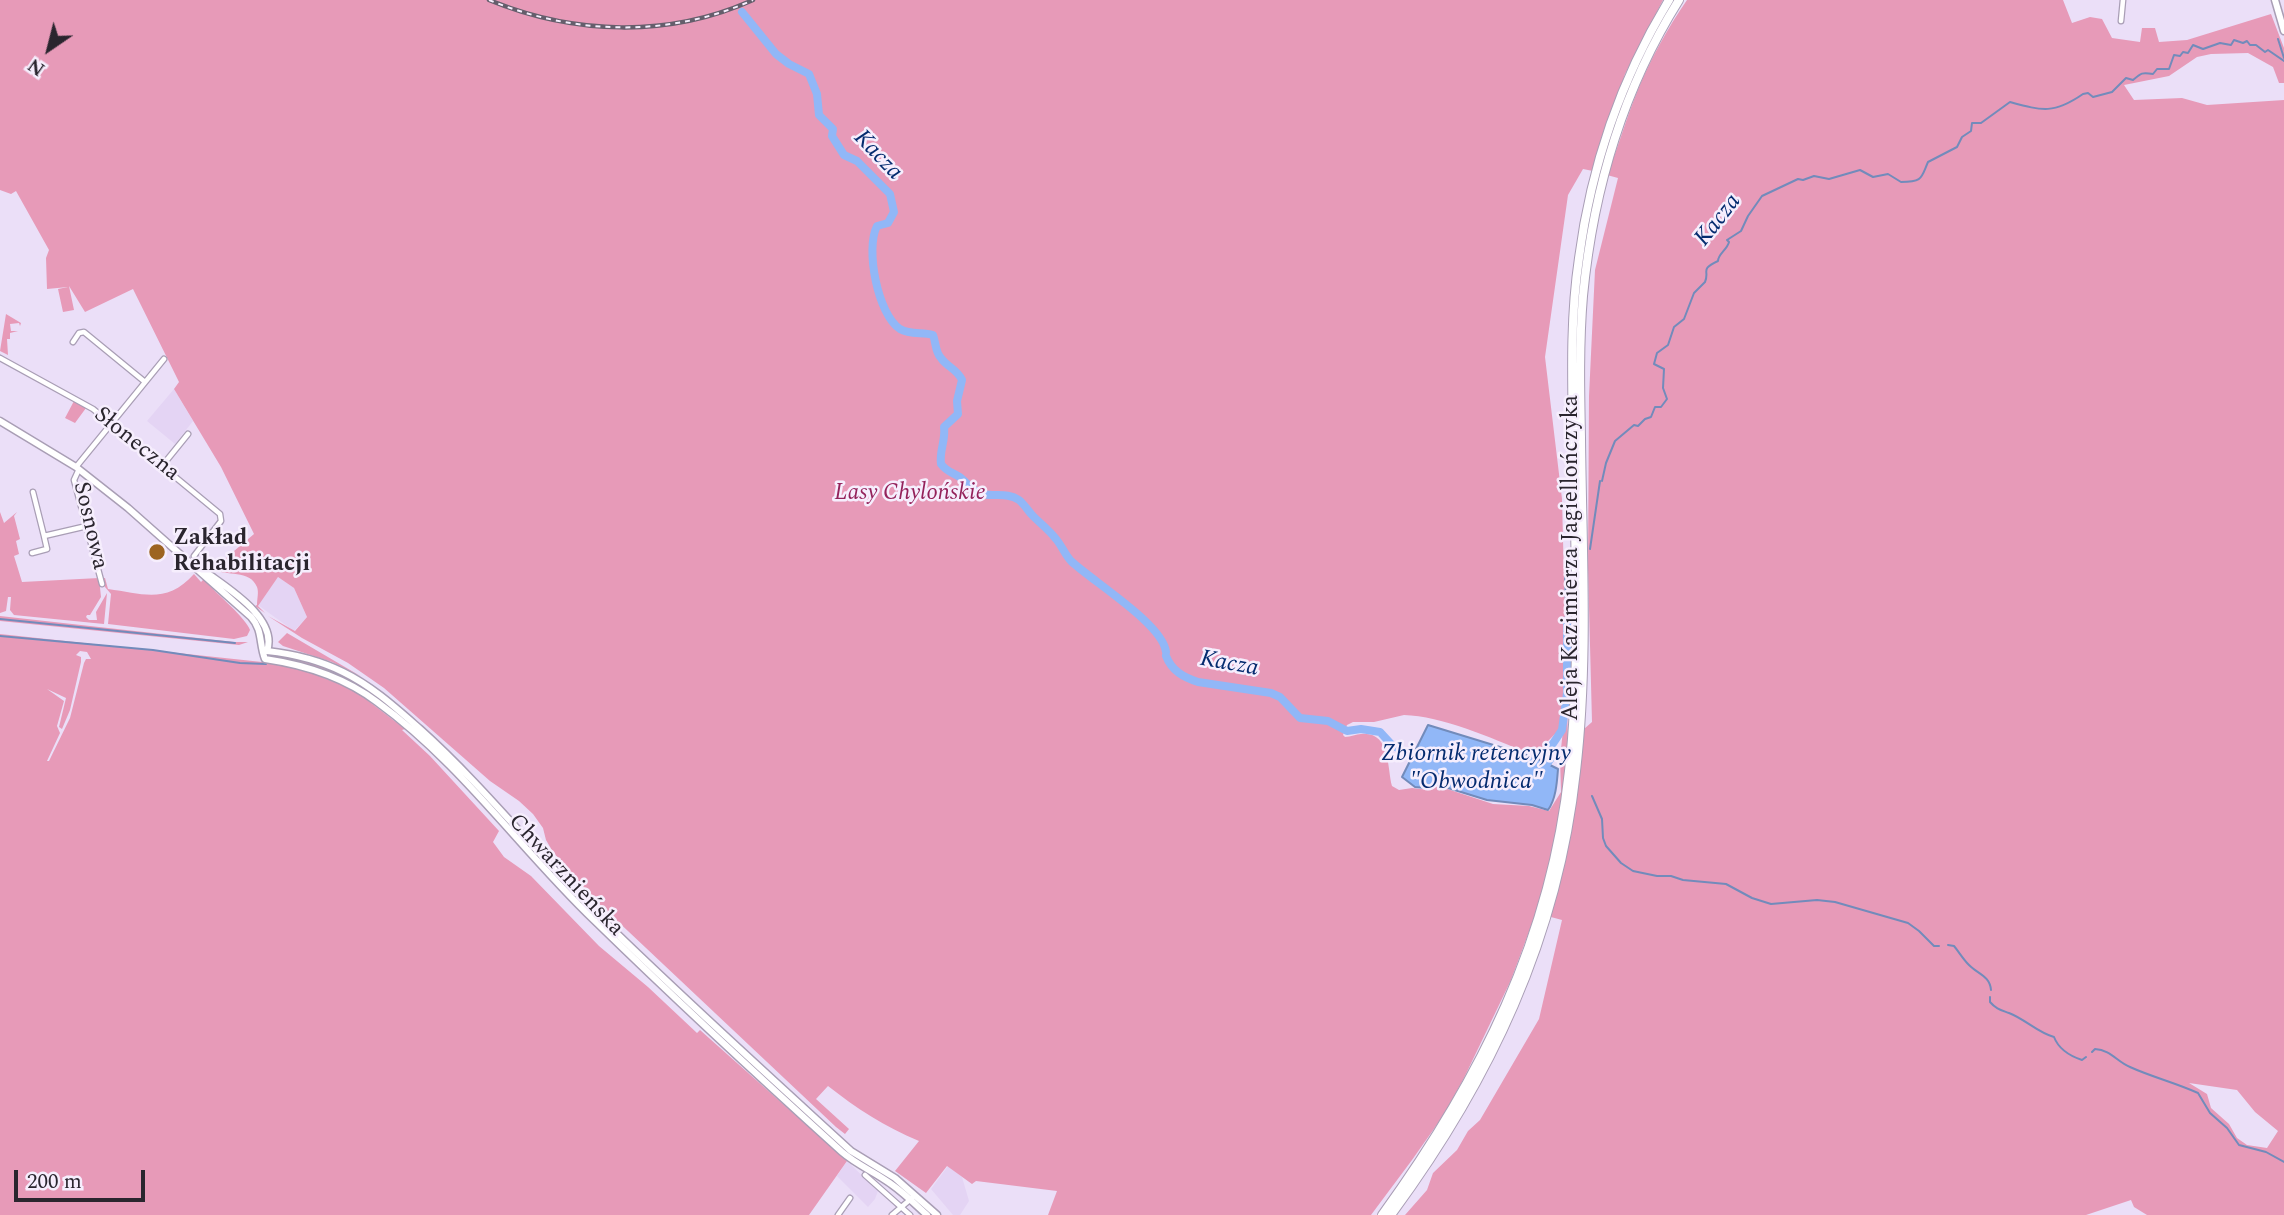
<!DOCTYPE html>
<html>
<head>
<meta charset="utf-8">
<style>
	body { margin:0 }
	#map { position:relative; width:2284px; height:1215px; overflow:hidden; background:#ebdff8; font-family:Spectral,serif }
	canvas { display:block }
	.north { position:absolute; left:14px; top:14px; width:70px; height:70px; -webkit-text-stroke:5px #f6eefd; paint-order:stroke; rotate:215deg; font-size:19px; font-weight:700; line-height:28px; text-align:center; color:#2a252e }
	.north::after { content:''; display:block; margin:auto; width:24px; height:32px; background:#2a252e; clip-path:polygon(50% 0,100% 100%,50% 72%,0 100%) }
	.scale { position:absolute; left:14px; top:1170px; width:131px; height:32px; box-sizing:border-box; border:4px solid #2a252e; border-top:0; padding-left:9px; font-size:21px; line-height:24px; white-space:nowrap; color:#2a252e; -webkit-text-stroke:5px #f6eefd; paint-order:stroke }
</style>
</head>
<body>
<div id="map">
<canvas width="2284" height="1215"></canvas>
<div class="north">N</div>
<div class="scale">200 m</div>
</div>
<script>
const ctx = document.querySelector('canvas').getContext('2d');
ctx.lineJoin = 'round';
function fillPath(path, color) { ctx.fillStyle = color; ctx.fill(path, 'evenodd'); }
function strokePath(path, color, width, dash) { ctx.strokeStyle = color; ctx.lineWidth = width; ctx.lineCap = dash ? 'butt' : 'round'; ctx.setLineDash(dash || []); ctx.stroke(path); }
function drawText(font, color, halo, rows, align = 'center') {
  ctx.font = font + ' Spectral,serif'; ctx.lineWidth = 5; ctx.setLineDash([]); ctx.textBaseline = 'middle'; ctx.strokeStyle = halo; ctx.fillStyle = color; for (const [text, x, y, turn = 0] of rows) {
    ctx.save(); ctx.translate(x, y); ctx.rotate((+turn || 0) * Math.PI / 180); ctx.textAlign = isNaN(turn) ? turn : align; if (halo) ctx.strokeText(text, 0, 0); ctx.fillText(text, 0, 0); ctx.restore();
  }
}
const built = new Path2D(`
	M 174,389 L 193,421 L 175,444 L 147,421 Z
	M 278,577 L 294,588 L 307,617 L 294,631 L 258,605 Z
	M 847,1161 L 878,1191 L 875,1199 L 868,1207 L 837,1176 Z
	M 948,1166 L 962,1177 L 969,1201 L 960,1215 L 953,1215 L 931,1189 Z`);
const green = new Path2D(`
	M 0,0 L 1663,0 L 1625,74 L 1593,171 L 1583,169 L 1568,195 L 1545,357 L 1562,499 L 1568,743 L 1592,722 L 1588,568 L 1589,396 L 1595,270 L 1618,178 L 1607,175 C 1618,148 1626,119 1637,92 C 1650,60 1667,29 1687,0 L 2063,0 L 2072,23 L 2090,17 L 2102,19 L 2112,38 L 2140,42 L 2142,28 L 2155,28 L 2159,42 L 2187,40 L 2271,14 L 2284,48 L 2284,83 L 2279,83 L 2273,67 L 2248,53 L 2211,54 L 2197,57 L 2169,76 L 2124,85 L 2134,100 L 2182,98 L 2207,105 L 2284,100 L 2284,1215 L 2147,1215 L 2134,1207 L 2131,1200 L 2086,1215 L 1405,1215 L 1427,1190 L 1433,1173 L 1457,1150 L 1468,1131 L 1480,1120 L 1539,1019 L 1562,920 L 1536,913 L 1511,980 L 1464,1078 L 1443,1116 L 1412,1160 L 1371,1215 L 1048,1215 L 1057,1191 L 976,1181 L 972,1184 L 947,1166 L 926,1193 L 895,1171 L 919,1141 C 885,1127 856,1108 828,1086 L 816,1099 L 849,1129 L 845,1134 L 836,1127 L 594,899 L 553,852 L 546,840 L 543,828 L 533,814 L 519,801 L 490,781 L 384,688 L 348,663 L 302,638 L 268,616 L 295,631 L 307,617 L 294,588 L 278,577 L 258,606 L 265,613 L 255,606 L 257,605 C 257,599 259,592 257,587 C 250,569 226,577 213,569 L 254,534 L 221,467 L 174,389 L 179,382 L 133,289 L 85,312 L 69,286 L 74,310 L 63,312 L 58,289 L 68,287 L 47,289 L 46,258 L 49,250 L 16,191 L 11,194 L 0,190 ZM 1404,715 C 1441,716 1493,738 1527,753 L 1540,749 L 1560,729 L 1563,730 L 1560,758 L 1561,792 L 1549,811 L 1529,806 L 1493,804 L 1438,786 L 1429,790 L 1412,788 L 1399,790 L 1392,786 C 1387,769 1391,731 1361,734 C 1356,734 1351,737 1345,737 L 1343,735 L 1347,725 L 1353,722 L 1374,722 ZM 2189,1083 L 2237,1090 L 2255,1112 L 2278,1131 L 2267,1148 L 2247,1145 L 2237,1138 L 2229,1124 L 2211,1108 L 2207,1094 Z
	M 6,314 L 21,323 L 20,326 L 19,323 L 10,324 L 11,331 L 18,331 L 10,333 L 10,339 L 7,339 L 8,355 L 0,351 Z
	M 74,401 L 86,408 L 75,423 L 65,418 Z
	M 0,512 L 4,523 L 17,512 L 14,516 L 20,539 L 16,541 L 19,554 L 14,556 L 22,582 L 99,578 L 101,597 L 90,615 L 87,615 L 86,617 L 89,620 L 97,620 L 96,612 L 107,593 L 104,624 L 14,615 L 10,610 L 11,597 L 8,597 L 6,611 L 0,613 Z
	M 194,574 L 201,582 L 204,579 L 206,582 C 217,594 246,618 250,630 L 247,636 L 234,639 L 108,624 L 111,594 L 105,587 L 102,578 L 105,578 L 108,589 C 144,594 167,604 194,574 Z
	M 0,616 L 234,642 L 248,642 L 239,645 L 0,621 Z
	M 287,633 L 362,677 L 332,662 L 283,646 L 278,642 Z
	M 0,634 L 262,662 L 304,670 L 344,686 L 362,696 L 405,729 L 402,730 L 430,756 L 499,831 L 493,842 L 504,857 L 531,876 L 599,946 L 648,987 L 697,1033 L 700,1030 L 847,1161 L 809,1215 L 0,1215 ZM 80,651 L 87,652 L 91,659 L 86,659 L 84,663 L 70,718 L 49,761 L 47,761 L 60,733 L 57,726 L 64,701 L 47,689 L 66,698 L 59,727 L 62,729 L 70,710 L 81,662 L 81,657 L 76,655 Z
	M 271,655 C 351,665 392,708 449,759 C 387,710 358,672 275,658 Z`);
const water = new Path2D(`
	M 1428,725 L 1536,758 L 1558,769 C 1557,782 1556,799 1548,810 L 1532,805 L 1487,800 L 1435,784 L 1426,788 L 1415,787 L 1402,777 Z`);
const stream = new Path2D(`
	M 2278,39 L 2284,58
	M 1602,481 L 1606,463 L 1615,441 L 1634,425 L 1638,426 L 1645,419 L 1651,417 L 1655,407 L 1661,407 L 1667,399 L 1663,388 L 1664,369 L 1654,364 L 1657,353 L 1668,345 L 1674,327 L 1684,319 L 1694,293 L 1705,282 C 1710,270 1699,270 1718,261 C 1718,254 1727,250 1729,242 L 1727,240 L 1741,231 L 1748,216 L 1762,196 L 1798,179 L 1803,180 L 1814,176 L 1829,179 L 1860,170 L 1873,177 L 1888,174 L 1901,182 C 1923,182 1921,178 1928,162 L 1957,147 L 1962,137 L 1971,131 L 1972,123 L 1981,123 L 2010,102 C 2043,111 2054,114 2083,94 L 2088,93 L 2093,97 L 2112,92 L 2126,78 L 2133,80 C 2141,73 2142,72 2153,74 L 2157,69 L 2169,69 L 2174,55 L 2180,56 L 2183,52 L 2188,53 L 2193,45 L 2203,49 L 2220,43 L 2231,45 L 2234,40 L 2243,43 L 2247,41 L 2250,45 L 2256,45 L 2265,52 L 2268,50 L 2284,61
	M 1590,549 L 1600,481
	M 1566,611 L 1565,574 L 1569,561
	M 0,619 L 235,643
	M 0,636 L 153,650 L 240,663 L 266,664
	M 1592,796 L 1602,819 L 1603,838 L 1606,846 L 1621,863 L 1633,871 L 1657,876 L 1671,876 L 1683,880 L 1726,884 L 1752,898 L 1771,904 L 1817,900 L 1835,902 L 1908,923 L 1919,931 L 1934,946 L 1939,946
	M 1948,945 L 1954,946 C 1959,952 1963,959 1969,965 C 1978,974 1990,976 1991,990
	M 1990,997 L 1990,1002 C 1996,1009 2001,1010 2009,1013 C 2025,1019 2038,1033 2054,1037 C 2059,1050 2070,1056 2082,1060 L 2086,1057
	M 2092,1052 L 2095,1049 C 2111,1050 2117,1062 2130,1067 C 2152,1077 2176,1083 2198,1093 L 2210,1113 L 2227,1128 L 2239,1145 L 2266,1152 L 2284,1162`);
const river = new Path2D(`
	M 742,12 L 776,54 L 789,64 L 809,74 L 817,94 L 819,115 L 833,129 L 832,136 L 844,155 L 857,161 L 890,194 L 894,212 L 888,223 L 877,226 C 865,249 878,315 900,329 C 910,335 922,332 933,335 C 936,342 935,352 941,358 C 947,367 957,369 962,380 L 957,401 L 958,414 L 944,427 C 946,440 939,451 941,464 C 946,471 951,472 958,476 C 967,481 971,492 983,494 C 996,497 1007,492 1019,500 C 1025,505 1028,511 1033,516 C 1041,524 1049,530 1056,539 C 1062,546 1065,555 1071,561 C 1092,581 1163,624 1166,652
	M 1166,656 C 1172,671 1183,677 1198,682 L 1271,693 L 1280,697 L 1300,718 L 1328,721 L 1347,731 L 1361,729 L 1380,732 L 1392,745 L 1403,751
	M 1543,770 L 1551,758 L 1550,748 L 1562,730 L 1567,693 L 1567,620`);
const street = new Path2D(`
	M 2121,21 L 2123,0
	M 73,342 L 79,333 L 84,332 L 145,382
	M 0,358 L 93,409 L 220,514 L 221,521 L 194,556
	M 162,466 L 188,434
	M 76,467 L 164,359
	M 79,469 L 74,480 L 102,584
	M 33,492 L 44,536
	M 32,553 L 47,549 L 44,536 L 87,526
	M 865,1175 L 910,1215
	M 838,1215 L 850,1198
	M 892,1215 L 912,1198`);
const secondary = new Path2D(`
	M 2275,0 L 2284,31
	M 0,421 L 76,467 L 128,508 L 251,617 C 263,630 259,644 265,659 C 306,665 344,677 377,702 C 461,763 520,849 594,920 C 675,999 758,1076 842,1152 C 857,1165 875,1172 891,1184 C 904,1193 915,1204 927,1215
	M 207,573 C 229,589 278,619 267,651 C 294,654 319,660 343,672 C 372,686 396,708 420,729 C 487,789 542,861 607,924 C 686,1001 769,1076 851,1151 L 895,1178 L 937,1215`);
const highway = new Path2D(`
	M 1382,1215 C 1480,1080 1551,939 1569,771 C 1581,661 1575,549 1573,438 C 1572,378 1570,318 1579,258 C 1591,167 1621,79 1669,0
	M 1391,1215 C 1490,1081 1558,938 1576,771 C 1589,660 1582,548 1581,437 C 1580,391 1579,343 1583,296 C 1593,192 1623,89 1679,0`);
const rail = new Path2D(`
	M 489,0 C 574,35 669,38 753,0`);
const markers = [
	[157,552,9,"#9d6421"]
];
const streetNames = [
	["Słoneczna",136,445,39],
	["Sosnowa",89,526,77],
	["Aleja Kazimierza Jagiellończyka",1572,558,-90],
	["Chwarznieńska",565,876,47]
];
const parkNames = [
	["Lasy Chylońskie",910,494]
];
const poiNames = [
	["Zakład",173,539],
	["Rehabilitacji",173,565]
];
const waterNames = [
	["Kacza",877,156,46],
	["Kacza",1719,221,-52],
	["Kacza",1229,665,10],
	["Zbiornik retencyjny",1476,755],
	["\"Obwodnica\"",1476,783]
];
fillPath(built, '#e4d4f4');
fillPath(green, '#e79ab8');
fillPath(water, '#91b7f7');
strokePath(water, '#728bbb', 2);
strokePath(stream, '#728bbb', 2);
strokePath(river, '#91b7f7', 8);
strokePath(street, '#a99eb5', 7);
strokePath(secondary, '#a99eb5', 9);
strokePath(highway, '#a99eb5', 10);
strokePath(street, '#fff', 4.5);
strokePath(secondary, '#fff', 6);
strokePath(highway, '#fff', 8);
strokePath(rail, '#655e6c', 4.5);
strokePath(rail, '#f6eefd', 2, [5]);
for (const [x, y, r, color] of markers) { const dot = new Path2D(); dot.arc(x, y, r, 0, 2 * Math.PI); ctx.fillStyle = color; ctx.fill(dot); strokePath(dot, '#f6eefd', 2.5); }
drawText('23px', '#2a252e', '#f6eefd', streetNames);
drawText('italic 23px', '#94225b', '#f6eefd', parkNames);
drawText('bold 23px', '#2a252e', '#f6eefd', poiNames, 'left');
drawText('italic 24px', '#042b6f', '#f6eefd', waterNames);
</script>
</body>
</html>
